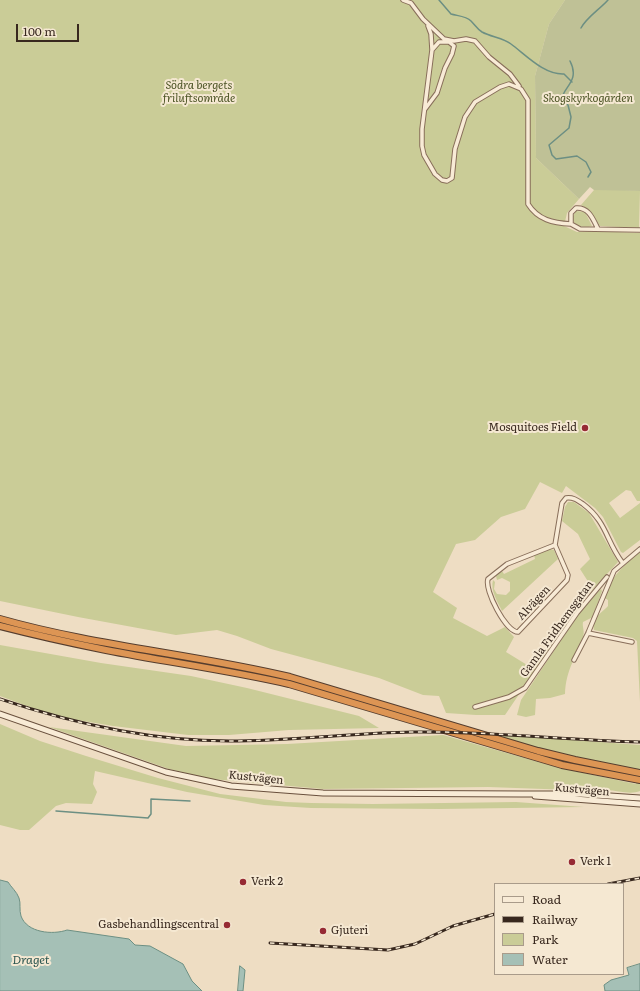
<!DOCTYPE html>
<html>
<head>
<meta charset="utf-8">
<style>
	body { margin:0 }
	#map { position:relative; width:640px; height:991px; overflow:hidden; background:#eeddc3; font-family:Literata,serif }
	canvas { display:block }
	.legend { position:absolute; left:494px; top:883px; width:130px; height:92px; box-sizing:border-box; background:#f5e8d2; border:1px solid #a99b8a; margin:0; padding:5px 7px; list-style:none; font-size:12px; color:#38281e }
	.legend li { display:flex; align-items:center; gap:8px; height:20px }
	.legend b { width:20px; border:1px solid #a99b8a }
	.scale { position:absolute; left:16px; top:24px; width:63px; height:18px; box-sizing:border-box; border:2px solid #38281e; border-top:0; padding-left:5px; font-size:12px; line-height:14px; white-space:nowrap; color:#38281e; -webkit-text-stroke:3px #f5e8d2; paint-order:stroke }
</style>
</head>
<body>
<div id="map">
<canvas width="640" height="991"></canvas>
<ul class="legend">
<li><b style="height:5px;background:#f8ebd6"></b>Road</li>
<li><b style="height:5px;background:#38281e"></b>Railway</li>
<li><b style="height:11px;background:#cacc97"></b>Park</li>
<li><b style="height:11px;background:#a5c0b6"></b>Water</li>
</ul>
<div class="scale">100 m</div>
</div>
<script>
const ctx = document.querySelector('canvas').getContext('2d');
ctx.lineJoin = 'round';
function fillPath(path, color) { ctx.fillStyle = color; ctx.fill(path, 'evenodd'); }
function strokePath(path, color, width, dash) { ctx.strokeStyle = color; ctx.lineWidth = width; ctx.lineCap = dash ? 'butt' : 'round'; ctx.setLineDash(dash || []); ctx.stroke(path); }
function drawText(font, color, halo, rows, align = 'center') {
  ctx.font = font + ' Literata,serif'; ctx.lineWidth = 4; ctx.setLineDash([]); ctx.textBaseline = 'middle'; ctx.strokeStyle = halo; ctx.fillStyle = color; for (const [text, x, y, turn = 0] of rows) {
    ctx.save(); ctx.translate(x, y); ctx.rotate((+turn || 0) * Math.PI / 180); ctx.textAlign = isNaN(turn) ? turn : align; if (halo) ctx.strokeText(text, 0, 0); ctx.fillText(text, 0, 0); ctx.restore();
  }
}
const green = new Path2D(`
	M 0,0 L 565,0 L 549,24 L 535,76 L 536,158 L 579,199 L 567,213 L 564,226 L 577,232 L 594,231 L 640,233 L 640,501 L 637,501 L 631,491 L 626,490 L 609,503 L 620,518 L 640,503 L 640,540 L 623,553 L 621,552 L 603,517 L 595,508 L 566,486 L 562,493 L 540,482 L 525,509 L 501,517 L 475,540 L 456,544 L 433,592 L 457,608 L 453,618 L 487,636 L 505,627 L 514,637 L 506,652 L 532,668 L 589,583 L 580,569 L 590,559 L 578,534 L 562,521 L 565,507 L 568,502 L 574,502 L 589,513 L 618,562 L 583,600 L 505,715 L 476,715 L 446,713 L 439,696 L 423,695 L 379,678 L 271,649 L 237,636 L 217,630 L 176,635 L 78,617 L 0,601 Z
	M 609,189 L 640,191 L 639,228 L 600,226 L 588,209 L 581,205 L 594,190 Z
	M 576,211 L 585,212 L 592,226 C 585,228 574,227 572,218 Z
	M 550,549 L 554,550 L 558,559 L 502,611 C 498,602 490,591 493,580 L 495,582 L 494,589 L 497,594 L 506,595 L 510,591 L 510,582 L 502,578 L 497,580 L 496,576 L 502,571 L 504,574 L 535,559 L 534,555 Z
	M 640,552 L 640,702 L 637,641 L 633,638 L 594,630 C 591,617 601,614 608,606 L 608,600 L 603,597 C 612,576 623,566 640,552 Z
	M 601,589 L 602,591 L 593,617 L 583,622 C 582,627 585,631 583,637 C 576,658 566,669 565,694 L 550,698 L 536,699 L 535,715 L 526,717 L 517,715 L 521,700 L 586,603 Z
	M 0,645 L 101,663 L 191,676 L 247,688 L 359,716 L 379,728 L 289,730 L 229,735 L 188,735 L 113,726 L 54,716 L 0,696 Z
	M 0,724 L 40,741 L 86,756 L 158,778 L 220,794 L 286,802 L 311,803 L 373,804 L 516,802 L 584,807 L 439,809 L 311,808 L 264,805 L 187,792 L 95,771 L 93,784 L 97,792 L 92,804 L 66,803 L 56,806 L 29,830 L 20,830 L 0,825 Z
	M 49,727 L 186,746 L 287,744 L 443,735 L 560,768 L 636,784 L 637,771 L 539,749 L 492,734 L 640,745 L 640,791 C 628,796 613,788 600,791 L 488,787 L 323,789 L 212,779 L 169,769 Z`);
const cemetery = new Path2D(`
	M 565,0 L 640,0 L 640,191 L 594,190 L 590,187 L 579,199 L 536,158 L 535,76 L 549,24 Z`);
const water = new Path2D(`
	M 0,880 L 8,882 C 11,887 17,892 19,898 C 21,903 19,910 21,916 C 27,933 53,935 67,930 L 129,939 L 135,945 L 150,946 L 183,964 L 192,981 L 202,991 L 0,991 Z
	M 640,964 L 640,991 L 605,991 L 604,985 L 611,980 L 629,975 L 627,968 Z
	M 240,966 L 245,970 L 243,991 L 238,991 Z`);
const stream = new Path2D(`
	M 439,0 L 451,14 C 458,16 466,16 471,21 C 475,25 477,29 482,32 C 491,37 504,38 511,44 C 526,55 544,75 564,74 L 572,82
	M 581,28 C 587,17 599,10 608,0
	M 570,61 C 582,84 557,89 564,102 L 568,105 L 571,117 L 569,128 L 549,145 L 552,155 L 556,159 L 577,156 L 586,162 L 591,172 L 588,177
	M 56,811 L 148,818 L 151,814 L 151,799 L 190,801`);
const minor = new Path2D(`
	M 403,0 L 411,3 L 423,19 L 444,39 L 454,41 L 466,39 L 475,41 L 489,57 L 510,74 L 519,86
	M 428,26 L 431,34 L 432,50
	M 425,109 L 437,93 L 445,68 L 452,54 L 454,46 L 449,42 L 439,42 L 432,50 L 422,129 L 422,146 L 424,155 L 435,174 L 442,180 L 447,181 L 452,178 L 455,149 L 465,117 L 475,102 L 500,87 L 509,84 L 521,89 L 528,100 L 528,204 C 538,220 553,223 571,224
	M 598,229 C 593,219 589,207 576,208 L 571,213 L 571,224 L 580,229 L 640,230
	M 555,545 L 568,575 L 567,580 L 518,632 C 506,632 484,590 488,579 L 507,564 L 555,545 L 562,503 L 566,498 C 573,497 577,500 583,504 C 607,522 606,541 622,562
	M 588,633 L 632,642
	M 574,660 L 588,633 L 614,571 L 640,549
	M 475,707 L 509,697 L 525,688 L 577,613 L 607,577`);
const secondary = new Path2D(`
	M 0,714 L 166,772 L 231,786 L 323,793 L 522,794 L 580,794 L 640,798
	M 535,796 L 640,804`);
const motorway = new Path2D(`
	M 0,619 C 95,646 194,654 290,677 L 538,751 L 575,760 L 640,773
	M 0,626 C 35,635 71,643 106,650 C 167,662 228,670 289,684 L 562,765 L 640,780`);
const rail = new Path2D(`
	M 0,699 C 74,724 150,741 229,741 C 290,741 352,733 413,732 C 489,731 564,740 640,742
	M 608,884 L 640,878
	M 270,943 L 388,950 L 415,944 L 453,926 L 495,914`);
const markers = [
	[585,428,4,"#962a34"],
	[572,862,4,"#962a34"],
	[243,882,4,"#962a34"],
	[227,925,4,"#962a34"],
	[323,931,4,"#962a34"]
];
const parkNames = [
	["Södra bergets",199,86],
	["friluftsområde",199,99],
	["Skogskyrkogården",588,99]
];
const poiNames = [
	["Mosquitoes Field",577,428,"right"],
	["Verk 1",580,862],
	["Verk 2",251,882],
	["Gasbehandlingscentral",219,925,"right"],
	["Gjuteri",331,931]
];
const streetNames = [
	["Alvägen",534,603,-47],
	["Gamla Fridhemsgatan",557,629,-54],
	["Kustvägen",256,778,6],
	["Kustvägen",582,790,5]
];
const waterNames = [
	["Draget",31,960]
];
fillPath(green, '#cacc97');
fillPath(cemetery, '#bfc196');
fillPath(water, '#a5c0b6');
strokePath(water, '#6c8f83', 1);
strokePath(stream, '#6c8f83', 1.5);
strokePath(minor, '#886e5a', 5.5);
strokePath(secondary, '#69503d', 7);
strokePath(motorway, '#553d2e', 8);
strokePath(minor, '#f8ebd6', 3.5);
strokePath(secondary, '#f8ebd6', 5);
strokePath(motorway, '#dd9554', 6);
strokePath(rail, '#38281e', 3);
strokePath(rail, '#f5e8d2', 1.5, [4.5]);
for (const [x, y, r, color] of markers) { const dot = new Path2D(); dot.arc(x, y, r, 0, 2 * Math.PI); ctx.fillStyle = color; ctx.fill(dot); strokePath(dot, '#f5e8d2', 1.5); }
drawText('italic 11px', '#4c5425', '#f5e8d2', parkNames);
drawText('11px', '#38281e', '#f5e8d2', poiNames, 'left');
drawText('11px', '#38281e', '#f5e8d2', streetNames);
drawText('italic 12px', '#2d5751', '#f5e8d2', waterNames);
</script>
</body>
</html>
